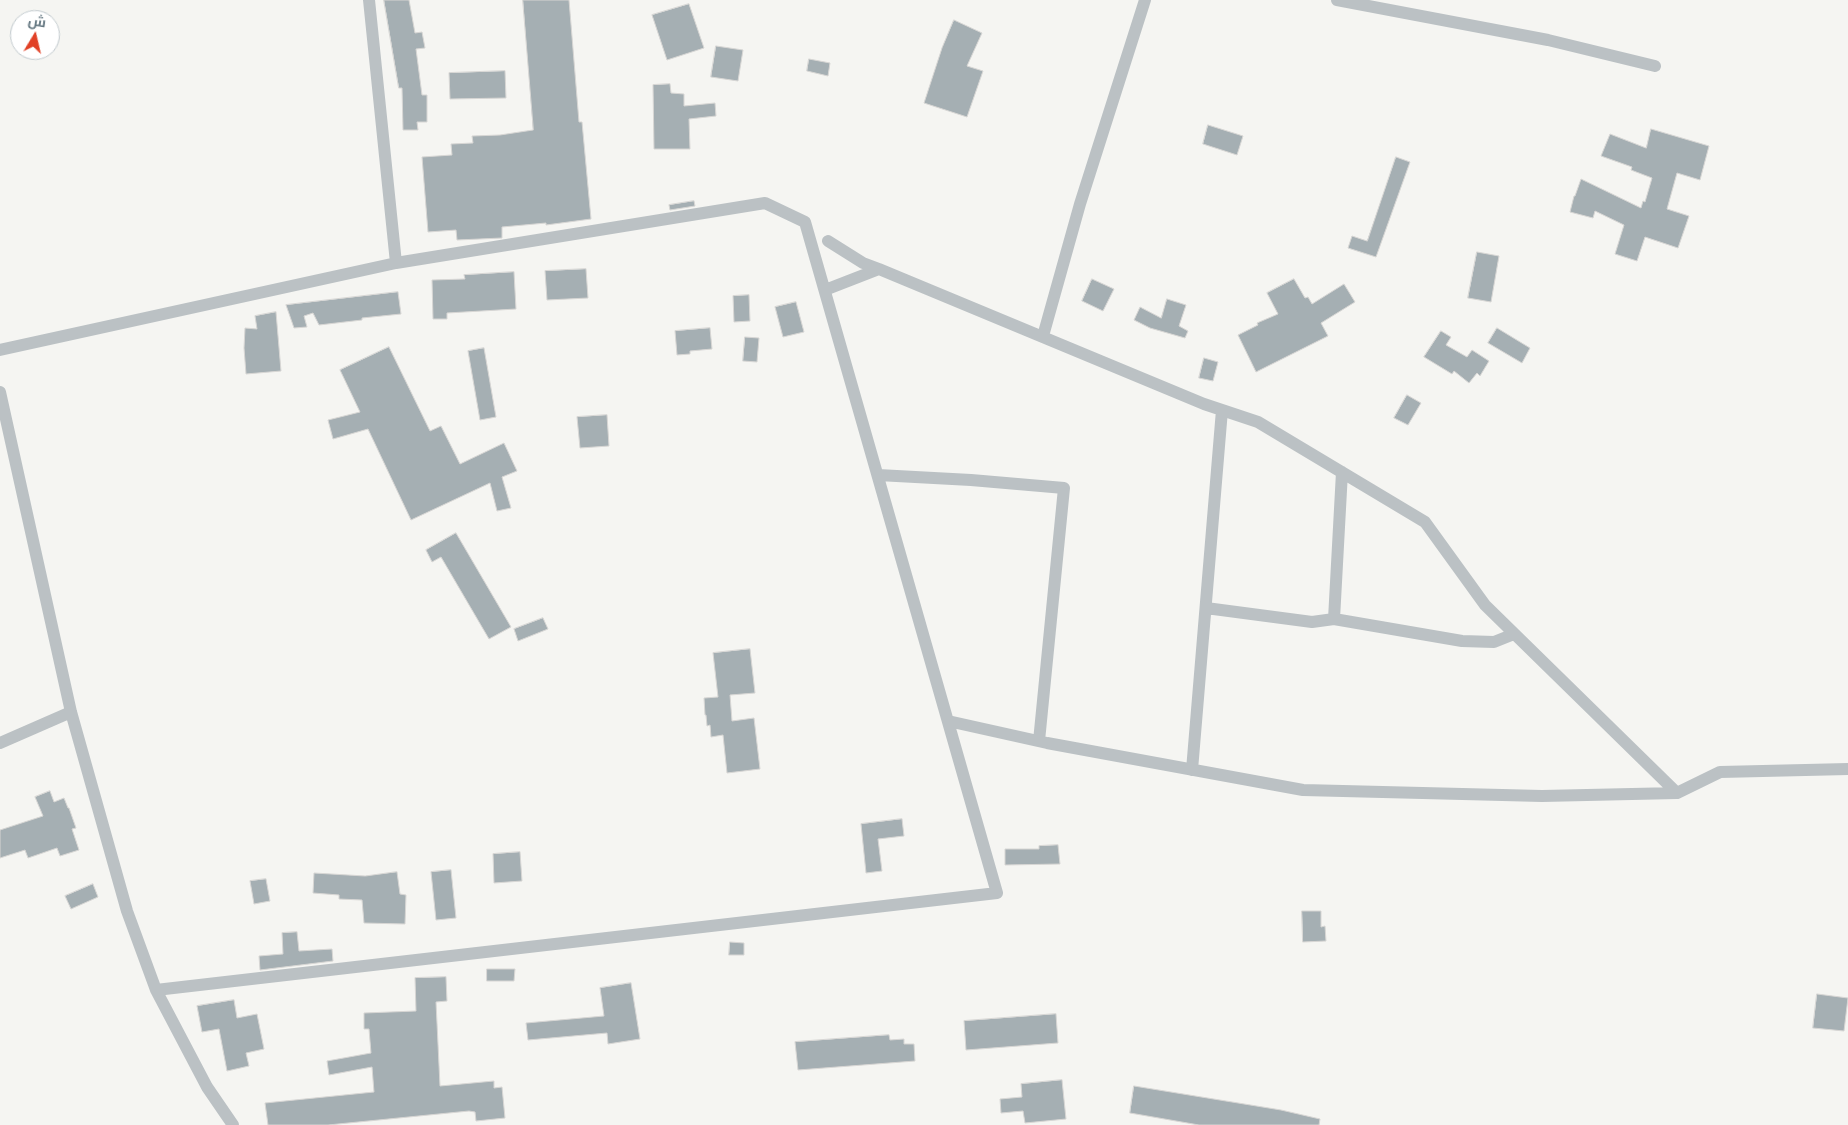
<!DOCTYPE html>
<html>
<head>
<meta charset="utf-8">
<style>
	body { margin:0 }
	#map { position:relative; width:1848px; height:1125px; overflow:hidden; background:#f5f5f2; font-family:Raleway,Cairo,sans-serif }
	canvas { display:block }
	.north { position:absolute; left:10px; top:10px; width:50px; height:50px; box-sizing:border-box; background:#fff; border:1px solid #c1c9cd; border-radius:50%; rotate:9deg; font-size:14px; font-weight:700; line-height:20px; text-align:center; color:#657882 }
	.north::after { content:''; display:block; margin:auto; width:18px; height:22px; background:#e14126; clip-path:polygon(50% 0,100% 100%,50% 72%,0 100%) }
</style>
</head>
<body>
<div id="map">
<canvas width="1848" height="1125"></canvas>
<div class="north">ش</div>
</div>
<script>
const ctx = document.querySelector('canvas').getContext('2d');
ctx.lineJoin = 'round';
function fillPath(path, color) { ctx.fillStyle = color; ctx.fill(path, 'evenodd'); }
function strokePath(path, color, width, dash) { ctx.strokeStyle = color; ctx.lineWidth = width; ctx.lineCap = dash ? 'butt' : 'round'; ctx.setLineDash(dash || []); ctx.stroke(path); }
const building = new Path2D(`
	M 384,0 L 409,0 L 415,33 L 422,32 L 425,48 L 416,49 L 422,95 L 427,95 L 427,122 L 417,122 L 418,130 L 403,130 L 402,88 L 399,88 Z
	M 523,0 L 569,0 L 579,122 L 582,122 L 591,219 L 546,225 L 546,223 L 502,227 L 502,238 L 457,240 L 456,230 L 428,232 L 422,157 L 452,155 L 451,144 L 473,143 L 472,136 L 500,135 L 533,130 Z
	M 689,4 L 704,48 L 667,60 L 652,15 Z
	M 954,20 L 982,33 L 967,66 L 983,71 L 967,117 L 924,103 L 942,48 Z
	M 716,46 L 743,50 L 738,81 L 711,77 Z
	M 809,59 L 830,63 L 828,76 L 807,71 Z
	M 505,71 L 506,98 L 450,99 L 449,73 Z
	M 670,84 L 671,93 L 684,94 L 684,106 L 715,103 L 716,116 L 689,119 L 690,149 L 654,149 L 653,85 Z
	M 1208,125 L 1243,136 L 1237,155 L 1203,144 Z
	M 1651,129 L 1709,146 L 1700,180 L 1677,173 L 1667,209 L 1689,216 L 1678,248 L 1645,237 L 1637,261 L 1615,254 L 1624,225 L 1595,211 L 1593,218 L 1570,212 L 1574,196 L 1575,196 L 1581,179 L 1641,208 L 1643,201 L 1645,202 L 1652,178 L 1631,170 L 1632,167 L 1601,156 L 1610,134 L 1646,148 Z
	M 1396,157 L 1410,162 L 1376,257 L 1348,248 L 1352,236 L 1367,241 Z
	M 694,201 L 695,206 L 670,210 L 669,205 Z
	M 1477,252 L 1499,256 L 1491,302 L 1468,298 Z
	M 586,269 L 588,298 L 547,300 L 545,271 Z
	M 514,272 L 516,309 L 447,313 L 447,319 L 433,319 L 432,280 L 465,279 L 464,275 Z
	M 1092,279 L 1114,289 L 1103,311 L 1082,301 Z
	M 1294,279 L 1305,298 L 1308,297 L 1312,304 L 1344,284 L 1355,302 L 1321,323 L 1328,336 L 1256,372 L 1238,335 L 1258,325 L 1257,323 L 1278,314 L 1267,293 Z
	M 398,292 L 401,314 L 362,318 L 362,320 L 319,325 L 313,313 L 304,316 L 307,327 L 294,328 L 286,305 Z
	M 749,295 L 750,321 L 734,322 L 733,296 Z
	M 1167,299 L 1186,305 L 1179,326 L 1188,331 L 1185,338 L 1150,328 L 1134,320 L 1140,307 L 1161,318 Z
	M 796,302 L 804,332 L 783,337 L 775,307 Z
	M 276,312 L 281,371 L 246,374 L 244,348 L 245,328 L 257,329 L 255,316 Z
	M 710,328 L 712,349 L 690,351 L 690,354 L 677,355 L 675,331 Z
	M 1497,328 L 1530,348 L 1522,363 L 1488,343 Z
	M 1441,331 L 1451,337 L 1446,345 L 1467,357 L 1472,350 L 1489,361 L 1480,376 L 1477,373 L 1469,383 L 1454,371 L 1452,374 L 1424,357 Z
	M 745,337 L 759,338 L 757,362 L 743,361 Z
	M 389,347 L 430,431 L 441,426 L 460,464 L 504,443 L 517,471 L 502,477 L 511,508 L 497,511 L 490,483 L 411,520 L 368,429 L 333,439 L 328,420 L 360,412 L 340,370 Z
	M 484,348 L 496,417 L 480,420 L 468,351 Z
	M 1204,358 L 1218,362 L 1213,381 L 1199,378 Z
	M 1407,395 L 1421,403 L 1408,425 L 1394,418 Z
	M 607,415 L 609,446 L 580,448 L 577,417 Z
	M 456,533 L 511,627 L 489,639 L 441,557 L 432,562 L 426,550 Z
	M 543,618 L 548,629 L 518,641 L 514,629 Z
	M 750,649 L 755,693 L 730,695 L 732,721 L 754,718 L 760,769 L 727,773 L 723,735 L 711,737 L 710,725 L 707,726 L 706,715 L 705,715 L 704,698 L 718,697 L 713,653 Z
	M 50,791 L 54,802 L 64,798 L 68,808 L 69,808 L 76,828 L 72,829 L 79,850 L 60,856 L 57,848 L 28,858 L 25,850 L 0,858 L 0,830 L 43,816 L 35,797 Z
	M 902,819 L 904,836 L 878,839 L 882,871 L 866,873 L 861,824 Z
	M 1058,845 L 1060,864 L 1005,865 L 1005,849 L 1039,849 L 1039,846 Z
	M 520,852 L 522,881 L 494,883 L 493,854 Z
	M 451,870 L 456,918 L 436,920 L 431,872 Z
	M 397,872 L 400,894 L 406,895 L 405,924 L 364,923 L 362,900 L 339,899 L 339,895 L 313,893 L 314,873 L 365,876 Z
	M 266,879 L 270,901 L 254,904 L 250,881 Z
	M 93,884 L 98,897 L 71,909 L 65,896 Z
	M 1302,911 L 1321,911 L 1321,927 L 1325,926 L 1326,941 L 1303,942 Z
	M 297,932 L 299,951 L 332,949 L 333,961 L 260,970 L 259,956 L 283,954 L 282,933 Z
	M 730,942 L 744,943 L 744,955 L 729,955 Z
	M 487,969 L 515,969 L 514,981 L 487,981 Z
	M 446,977 L 447,1001 L 436,1002 L 440,1086 L 494,1081 L 494,1088 L 502,1087 L 505,1118 L 476,1121 L 475,1112 L 469,1111 L 328,1125 L 268,1125 L 265,1103 L 374,1092 L 372,1067 L 329,1075 L 327,1061 L 371,1053 L 369,1029 L 364,1029 L 364,1013 L 416,1011 L 415,978 Z
	M 631,983 L 640,1039 L 608,1044 L 607,1033 L 528,1040 L 526,1023 L 604,1016 L 600,988 Z
	M 1817,994 L 1848,998 L 1844,1031 L 1813,1028 Z
	M 234,1000 L 237,1018 L 257,1014 L 264,1049 L 246,1053 L 249,1066 L 227,1071 L 219,1029 L 202,1032 L 197,1006 Z
	M 1056,1014 L 1058,1043 L 966,1050 L 964,1021 Z
	M 889,1035 L 890,1040 L 904,1039 L 904,1044 L 914,1044 L 915,1061 L 798,1070 L 795,1042 Z
	M 1062,1080 L 1066,1119 L 1025,1123 L 1023,1111 L 1001,1113 L 1000,1099 L 1022,1097 L 1021,1084 Z
	M 1134,1086 L 1281,1110 L 1320,1119 L 1319,1125 L 1199,1125 L 1130,1113 Z`);
const minor = new Path2D(`
	M 369,0 L 396,263
	M 1337,0 L 1548,40 L 1655,66
	M 828,241 L 863,263 L 879,269
	M 825,290 L 879,269 L 1204,404 L 1258,422 L 1425,522 L 1485,605 L 1677,793
	M 1043,336 L 1080,204 L 1145,0
	M 0,350 L 396,263 L 765,203 L 805,222 L 997,893 L 156,990
	M 0,392 L 71,712 L 127,911 L 156,990 L 207,1087 L 233,1125
	M 878,475 L 971,480 L 1064,488 L 1039,741
	M 1206,608 L 1312,622 L 1334,619 L 1462,641 L 1494,642 L 1514,634
	M 1334,619 L 1342,472
	M 948,721 L 1047,743 L 1303,790 L 1542,796 L 1677,793 L 1720,772 L 1848,769
	M 0,743 L 71,712
	M 1192,770 L 1222,410`);
fillPath(building, '#a5afb3');
strokePath(building, '#d7d6d4', 1);
strokePath(minor, '#bbc1c4', 12);
</script>
</body>
</html>
